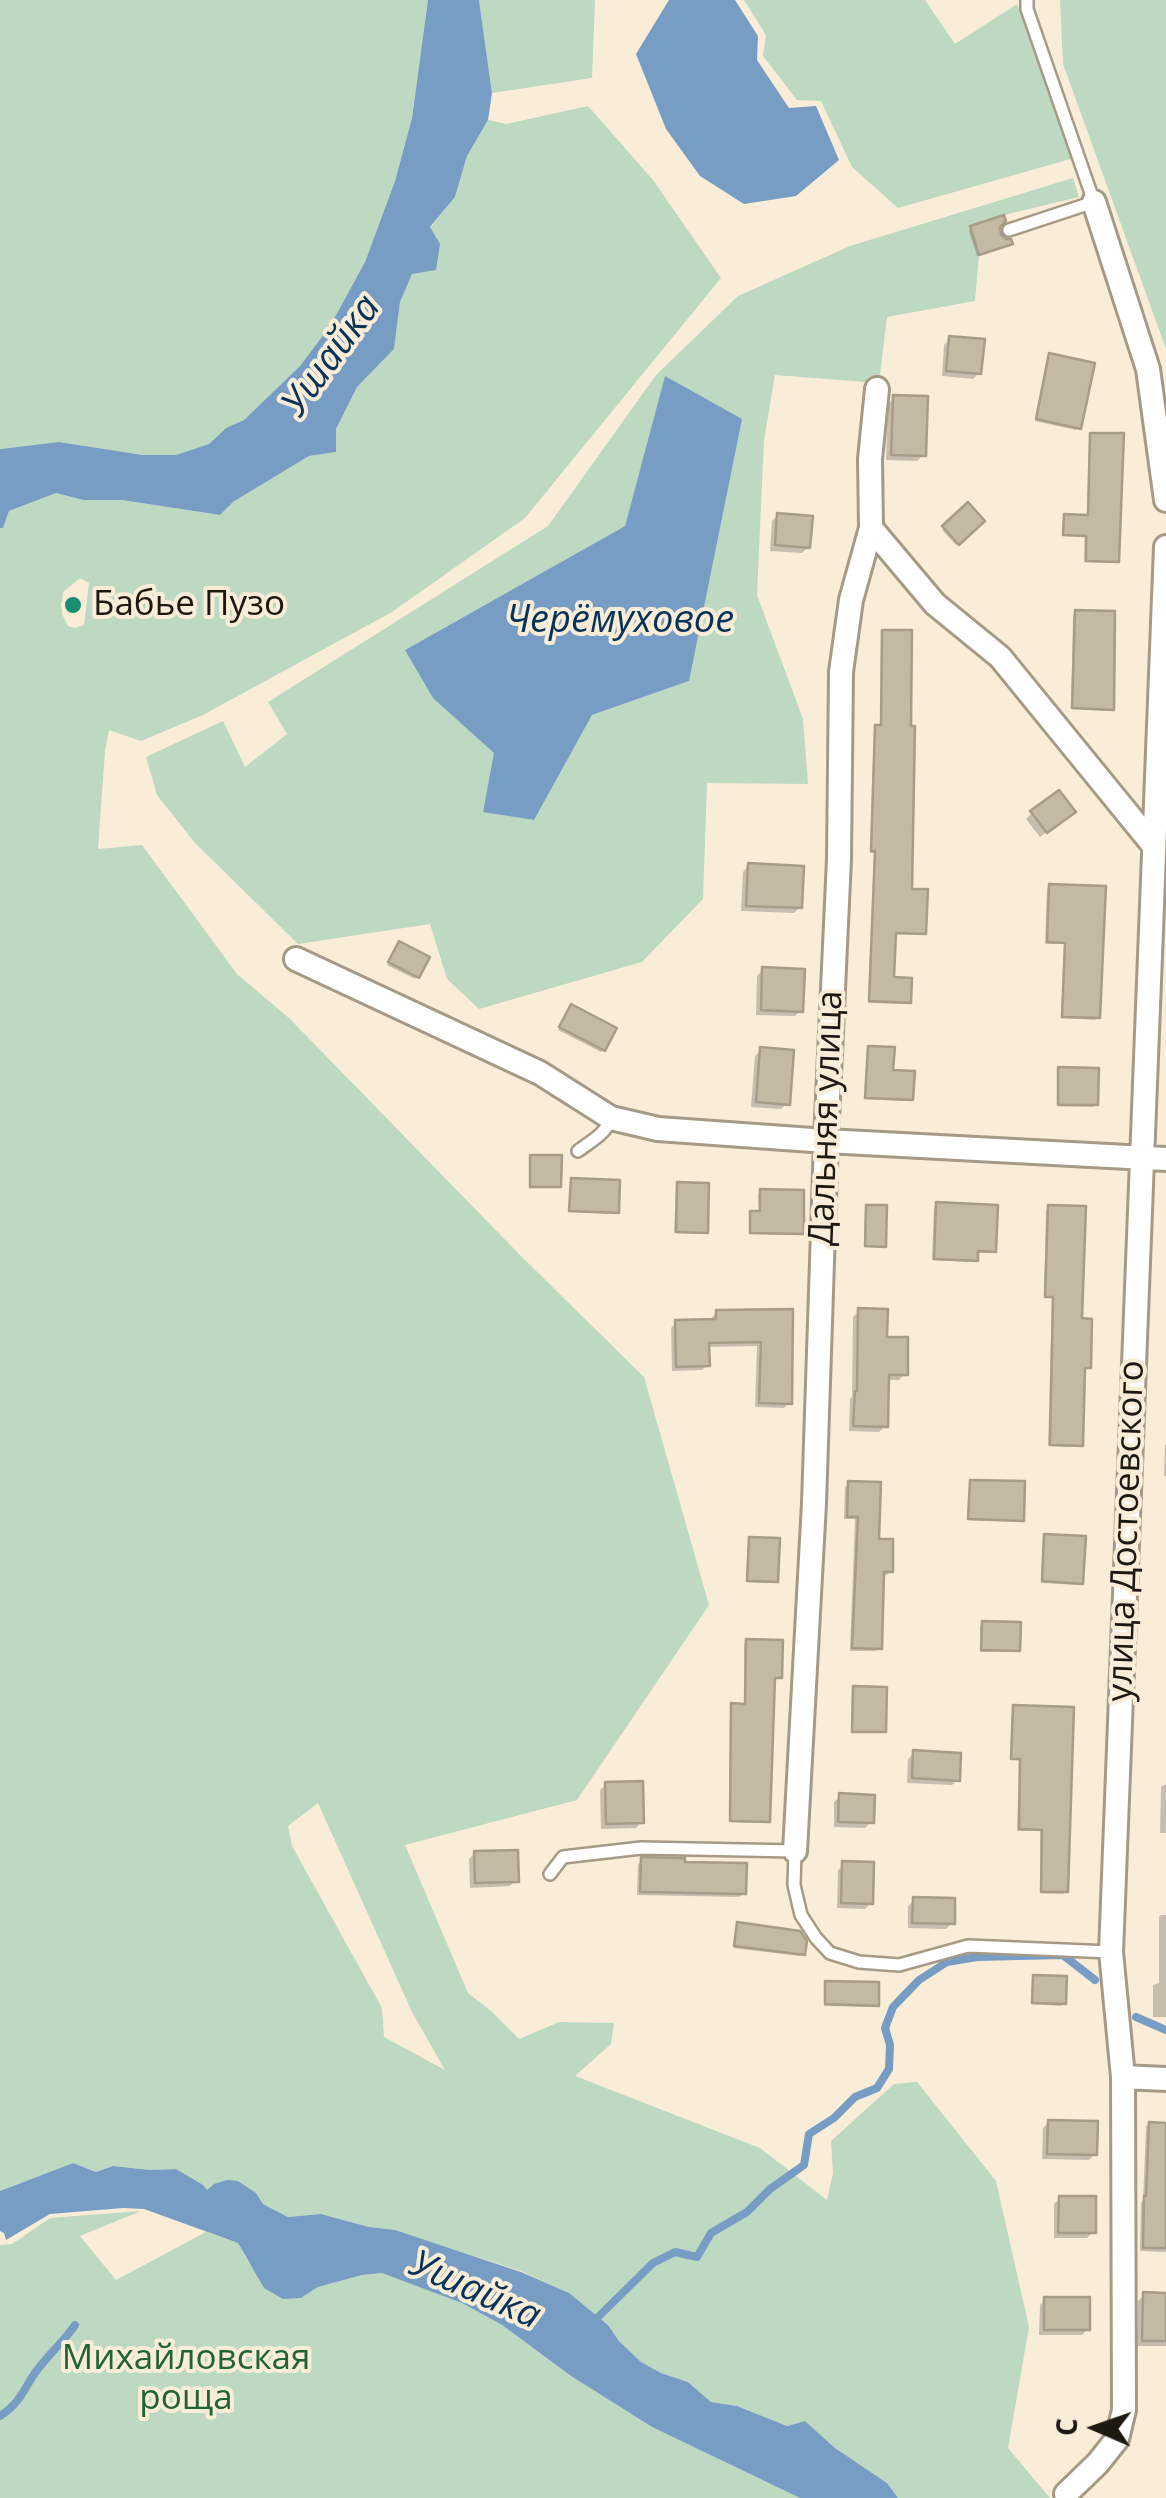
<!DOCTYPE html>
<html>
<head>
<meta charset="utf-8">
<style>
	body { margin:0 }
	#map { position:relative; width:1166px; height:2498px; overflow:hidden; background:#f9edd7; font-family:"Open Sans",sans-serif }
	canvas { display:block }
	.north { position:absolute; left:1046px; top:2378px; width:100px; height:100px; -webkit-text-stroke:8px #f9edd7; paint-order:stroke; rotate:272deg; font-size:28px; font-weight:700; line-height:40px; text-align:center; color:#1d1911 }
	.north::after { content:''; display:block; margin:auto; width:35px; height:45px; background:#1d1911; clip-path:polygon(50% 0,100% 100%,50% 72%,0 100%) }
</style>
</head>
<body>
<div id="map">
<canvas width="1166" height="2498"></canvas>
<div class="north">С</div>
</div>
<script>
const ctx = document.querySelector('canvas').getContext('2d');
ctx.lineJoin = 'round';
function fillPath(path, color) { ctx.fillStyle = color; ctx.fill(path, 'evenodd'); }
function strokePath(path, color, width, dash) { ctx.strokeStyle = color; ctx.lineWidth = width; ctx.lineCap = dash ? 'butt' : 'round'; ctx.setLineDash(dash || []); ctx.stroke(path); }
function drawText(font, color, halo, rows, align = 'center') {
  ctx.font = font + ' "Open Sans",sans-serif'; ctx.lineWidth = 8; ctx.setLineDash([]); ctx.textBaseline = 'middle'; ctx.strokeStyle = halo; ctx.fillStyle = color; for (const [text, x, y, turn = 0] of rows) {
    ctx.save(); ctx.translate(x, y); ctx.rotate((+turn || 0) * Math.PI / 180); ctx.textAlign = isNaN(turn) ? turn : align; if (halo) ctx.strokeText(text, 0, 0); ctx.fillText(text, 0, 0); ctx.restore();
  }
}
const green = new Path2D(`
	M 0,0 L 428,0 L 412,118 L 395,181 L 365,262 L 330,326 L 300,366 L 244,420 L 226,428 L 209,444 L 176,455 L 143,455 L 59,442 L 0,449 Z
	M 479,0 L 595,0 L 592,78 L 492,93 Z
	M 744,0 L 925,0 L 955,44 L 1017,4 L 1074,158 L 898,208 L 852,167 L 821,101 L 797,100 L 763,56 L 766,35 Z
	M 1060,0 L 1166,0 L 1166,349 L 1063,64 Z
	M 588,106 L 653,180 L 721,278 L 525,518 L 392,612 L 203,715 L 141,741 L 109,730 L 105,751 L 98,849 L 142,845 L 237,974 L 289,1018 L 520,1255 L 644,1377 L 709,1605 L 577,1800 L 405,1845 L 468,1993 L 491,2011 L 519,2039 L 559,2022 L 614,2023 L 611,2044 L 575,2076 L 760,2148 L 827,2200 L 833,2173 L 831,2141 L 894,2084 L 917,2082 L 996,2181 L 1029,2327 L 1008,2448 L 1050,2498 L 898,2498 L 887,2483 L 835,2448 L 805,2421 L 787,2426 L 737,2406 L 711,2402 L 688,2382 L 661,2373 L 641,2362 L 619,2341 L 608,2325 L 568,2293 L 521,2271 L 395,2231 L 369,2227 L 321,2214 L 288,2217 L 263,2204 L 256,2193 L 207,2191 L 176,2169 L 150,2170 L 113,2166 L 96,2172 L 73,2163 L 0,2191 L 0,528 L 3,527 L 9,511 L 56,493 L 83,500 L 122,500 L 220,515 L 233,502 L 309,456 L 335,452 L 336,429 L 357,387 L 394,349 L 400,302 L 430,228 L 455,197 L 467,156 L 488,120 L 506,124 ZM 80,578 L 89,583 L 84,625 L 75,628 L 68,626 L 62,614 L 63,592 ZM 318,1803 L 412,2012 L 445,2070 L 384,2037 L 382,2008 L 292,1846 L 288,1826 Z
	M 1073,178 L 1079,197 L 1004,215 L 970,226 L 979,255 L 975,301 L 887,317 L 879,383 L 775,375 L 764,440 L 757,595 L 803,719 L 808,784 L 707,783 L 703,899 L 642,962 L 479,1009 L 447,979 L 430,924 L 298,944 L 195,843 L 157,795 L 146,757 L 223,721 L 245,767 L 287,734 L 268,702 L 548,526 L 656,375 L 738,296 L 850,246 ZM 665,377 L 689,681 L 592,715 L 533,820 L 483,811 L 495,753 L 405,650 L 625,526 Z
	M 141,2211 L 80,2236 L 116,2280 L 206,2232 L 238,2243 L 248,2262 L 301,2298 L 318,2287 L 362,2275 L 382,2273 L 414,2283 L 462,2303 L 502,2325 L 571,2376 L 652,2427 L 800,2498 L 0,2498 L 0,2245 L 12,2244 L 50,2218 Z`);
const water = new Path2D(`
	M 428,0 L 479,0 L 492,93 L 488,120 L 467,156 L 455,197 L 430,227 L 440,244 L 436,270 L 412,274 L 400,302 L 394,349 L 357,387 L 336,429 L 336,452 L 309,456 L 233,502 L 220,515 L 122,500 L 83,500 L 56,493 L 9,511 L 3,528 L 0,528 L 0,449 L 59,442 L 143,455 L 176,455 L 209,444 L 226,428 L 244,420 L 300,366 L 330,326 L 365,262 L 395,181 L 412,118 Z
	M 669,0 L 735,0 L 758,36 L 757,60 L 789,108 L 816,106 L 839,160 L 796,196 L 744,204 L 700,176 L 666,129 L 636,54 Z
	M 665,376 L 742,419 L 689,681 L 592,715 L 534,820 L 483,812 L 494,753 L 433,698 L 405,650 L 625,526 Z
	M 73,2163 L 96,2172 L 113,2166 L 150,2170 L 176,2169 L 203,2185 L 207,2190 L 214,2184 L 227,2180 L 238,2181 L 256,2193 L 263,2204 L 288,2217 L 321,2214 L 369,2227 L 395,2230 L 521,2272 L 569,2293 L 608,2325 L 619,2341 L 641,2362 L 661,2373 L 688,2382 L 711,2402 L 737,2406 L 787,2426 L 805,2421 L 835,2448 L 887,2483 L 898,2498 L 800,2498 L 652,2427 L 571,2376 L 502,2325 L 462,2303 L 382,2273 L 362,2275 L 318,2287 L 301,2298 L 283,2299 L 264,2288 L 238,2243 L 144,2209 L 123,2208 L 50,2214 L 6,2240 L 4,2233 L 0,2231 L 0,2191 Z`);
const shadow = new Path2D(`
	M 998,226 L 998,235 L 1010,244 L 977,256 L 969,231 L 971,228 Z
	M 950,339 L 979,373 L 973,379 L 942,376 L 944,345 Z
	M 1048,358 L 1079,427 L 1076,430 L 1035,421 Z
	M 894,398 L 923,455 L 917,461 L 886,460 L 888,404 Z
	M 1091,435 L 1117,561 L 1115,563 L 1084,562 L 1085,537 L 1062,536 L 1063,519 L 1065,517 L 1087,517 L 1089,437 Z
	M 968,506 L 982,521 L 956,545 L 942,530 Z
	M 778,515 L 808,547 L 802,553 L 770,551 L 772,521 Z
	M 1076,613 L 1112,709 L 1109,711 L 1071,709 L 1073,615 Z
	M 883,632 L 909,891 L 924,933 L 922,935 L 894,934 L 891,980 L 908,1002 L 906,1004 L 868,1003 L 874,853 L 870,853 L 874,730 L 880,728 L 881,634 Z
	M 1032,813 L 1067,818 L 1040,837 L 1026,819 Z
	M 748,866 L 800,907 L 794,913 L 741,911 L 743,872 Z
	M 1050,887 L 1098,1017 L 1095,1020 L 1061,1018 L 1064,944 L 1045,944 L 1047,889 Z
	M 397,946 L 426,958 L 415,979 L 387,965 Z
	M 763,970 L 801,1010 L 795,1016 L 756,1015 L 757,976 Z
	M 569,1009 L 603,1050 L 601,1052 L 558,1030 Z
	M 869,1048 L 911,1099 L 909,1101 L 864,1099 L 867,1051 Z
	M 761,1050 L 787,1103 L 781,1109 L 751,1107 L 755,1056 Z
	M 1059,1069 L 1096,1104 L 1093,1107 L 1057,1106 L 1057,1072 Z
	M 531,1158 L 559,1186 L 556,1188 L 529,1188 L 529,1160 Z
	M 572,1180 L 616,1212 L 614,1214 L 568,1212 L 570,1183 Z
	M 678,1185 L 705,1232 L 703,1234 L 674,1233 L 676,1187 Z
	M 761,1192 L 801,1232 L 799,1235 L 749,1234 L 749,1216 L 759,1213 L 758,1194 Z
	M 936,1205 L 993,1251 L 991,1253 L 976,1253 L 973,1262 L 932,1260 L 934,1207 Z
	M 867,1207 L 883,1246 L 881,1248 L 864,1247 L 865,1210 Z
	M 1049,1208 L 1080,1321 L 1088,1367 L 1083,1369 L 1080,1445 L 1078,1447 L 1048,1446 L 1052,1298 L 1044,1298 L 1046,1210 Z
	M 790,1311 L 789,1403 L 784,1408 L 755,1407 L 757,1346 L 707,1347 L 707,1365 L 702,1370 L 672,1371 L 671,1328 L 676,1323 L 712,1321 L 712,1317 L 717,1312 Z
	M 859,1311 L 885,1339 L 905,1374 L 899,1380 L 886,1380 L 885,1426 L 879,1432 L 849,1431 L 850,1399 L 852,1397 L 853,1317 Z
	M 1166,1444 L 1166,1476 L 1164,1476 L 1165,1445 Z
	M 971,1482 L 1021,1520 L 1019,1522 L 967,1520 L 969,1484 Z
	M 849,1484 L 890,1571 L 887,1575 L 881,1575 L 880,1648 L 876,1651 L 850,1651 L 855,1519 L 844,1519 L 845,1487 Z
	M 1045,1537 L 1081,1582 L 1078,1585 L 1041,1583 L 1043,1539 Z
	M 750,1539 L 775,1581 L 773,1583 L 746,1582 L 748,1542 Z
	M 983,1624 L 1018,1650 L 1016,1652 L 980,1652 L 980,1626 Z
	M 747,1642 L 780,1677 L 773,1679 L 767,1821 L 765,1823 L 729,1822 L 730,1708 L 732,1706 L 744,1706 L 744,1644 Z
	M 854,1689 L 883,1731 L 881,1733 L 851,1733 L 852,1691 Z
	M 1014,1708 L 1066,1891 L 1063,1894 L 1040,1893 L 1040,1831 L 1017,1831 L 1019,1760 L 1010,1760 L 1012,1710 Z
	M 914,1753 L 958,1779 L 952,1785 L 907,1783 L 908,1759 Z
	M 606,1784 L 641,1822 L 636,1828 L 601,1829 L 600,1790 Z
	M 1163,1785 L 1166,1785 L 1166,1833 L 1160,1833 L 1161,1787 Z
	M 840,1796 L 871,1822 L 865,1828 L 834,1827 L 834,1802 Z
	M 475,1853 L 516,1880 L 510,1886 L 470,1888 L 469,1859 Z
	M 642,1860 L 683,1864 L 744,1893 L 739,1897 L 637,1895 L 638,1864 Z
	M 844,1864 L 871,1903 L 865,1909 L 837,1908 L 838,1870 Z
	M 914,1900 L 952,1923 L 946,1929 L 908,1928 L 908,1906 Z
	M 1161,1915 L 1166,1915 L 1166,2017 L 1153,2017 L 1153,1985 L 1159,1983 L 1159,1917 Z
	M 738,1925 L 802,1954 L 800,1956 L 733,1948 Z
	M 1034,1977 L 1064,2003 L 1061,2006 L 1031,2004 L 1032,1980 Z
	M 826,1983 L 876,2005 L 874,2007 L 824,2006 L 824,1985 Z
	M 1049,2122 L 1095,2154 L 1089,2160 L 1042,2159 L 1043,2128 Z
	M 1150,2122 L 1166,2123 L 1166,2252 L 1140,2251 L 1141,2203 L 1143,2200 L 1146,2126 Z
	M 1060,2198 L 1093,2232 L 1087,2238 L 1054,2238 L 1054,2204 Z
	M 1144,2295 L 1166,2295 L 1166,2346 L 1137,2346 L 1138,2301 Z
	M 1045,2300 L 1088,2329 L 1082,2335 L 1039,2335 L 1040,2305 Z`);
const stream = new Path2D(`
	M 1136,2017 L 1166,2030
	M 592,2323 L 653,2263 L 675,2252 L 697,2257 L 711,2233 L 747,2212 L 770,2189 L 804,2165 L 809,2134 L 834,2118 L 855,2097 L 877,2088 L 889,2069 L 890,2045 L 885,2028 L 893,2007 L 919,1980 L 947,1962 L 977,1957 L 1063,1955 L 1095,1980
	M 0,2416 C 23,2402 25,2383 42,2364 C 53,2350 65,2340 75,2325`);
const building = new Path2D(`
	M 1004,215 L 1006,221 L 1000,227 L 1001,234 L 1006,239 L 1011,239 L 1013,244 L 979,255 L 970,226 Z
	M 949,336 L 985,339 L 981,374 L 946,371 Z
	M 1049,353 L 1095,363 L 1081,429 L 1036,419 Z
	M 893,395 L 928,396 L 926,456 L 891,455 Z
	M 1090,433 L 1124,433 L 1119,562 L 1086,561 L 1086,536 L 1063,535 L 1064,514 L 1088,515 Z
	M 968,502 L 985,521 L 959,545 L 942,526 Z
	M 777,513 L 813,516 L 810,548 L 775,545 Z
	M 1075,610 L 1115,611 L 1114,710 L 1072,708 Z
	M 882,630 L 912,630 L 911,726 L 915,726 L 912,889 L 928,889 L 926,934 L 896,933 L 894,977 L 912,978 L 911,1003 L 869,1001 L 875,851 L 871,851 L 875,725 L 881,725 Z
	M 1059,790 L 1076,812 L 1047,833 L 1030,811 Z
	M 748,863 L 804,866 L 802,908 L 746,906 Z
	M 1049,884 L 1106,886 L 1100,1018 L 1062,1017 L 1065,943 L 1047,942 Z
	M 399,941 L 430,957 L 419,978 L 388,962 Z
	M 762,967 L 805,969 L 803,1012 L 761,1010 Z
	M 571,1004 L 617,1028 L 605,1051 L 559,1027 Z
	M 868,1046 L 895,1047 L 893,1070 L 915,1071 L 913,1100 L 865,1098 Z
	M 760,1047 L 794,1050 L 790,1105 L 756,1102 Z
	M 1058,1067 L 1099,1068 L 1098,1105 L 1058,1105 Z
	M 530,1155 L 562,1155 L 561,1187 L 530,1187 Z
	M 571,1178 L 620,1180 L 619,1213 L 569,1211 Z
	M 677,1182 L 709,1183 L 708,1233 L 676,1232 Z
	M 760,1189 L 804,1190 L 804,1234 L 750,1233 L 750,1211 L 760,1211 Z
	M 936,1202 L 998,1205 L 996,1252 L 978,1251 L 978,1261 L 934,1259 Z
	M 866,1205 L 887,1205 L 886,1247 L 865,1246 Z
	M 1048,1205 L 1086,1206 L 1082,1318 L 1092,1319 L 1091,1368 L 1085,1368 L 1083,1446 L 1050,1445 L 1053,1297 L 1045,1297 Z
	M 858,1308 L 888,1309 L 887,1337 L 908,1337 L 908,1375 L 889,1375 L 888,1427 L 853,1426 L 855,1391 L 857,1391 Z
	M 793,1309 L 792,1404 L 759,1403 L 761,1342 L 709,1343 L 710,1366 L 676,1367 L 675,1320 L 716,1319 L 716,1310 Z
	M 970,1480 L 1025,1481 L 1024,1521 L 968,1519 Z
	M 848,1481 L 881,1482 L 879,1539 L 893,1539 L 893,1572 L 884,1572 L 882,1649 L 852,1648 L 858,1517 L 847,1517 Z
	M 1044,1534 L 1086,1536 L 1083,1584 L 1042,1581 Z
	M 749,1537 L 780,1538 L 778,1582 L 747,1581 Z
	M 982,1621 L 1021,1622 L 1020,1651 L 981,1650 Z
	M 746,1639 L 783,1640 L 782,1678 L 775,1678 L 770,1822 L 730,1821 L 731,1703 L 745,1704 Z
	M 853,1686 L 887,1687 L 886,1732 L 852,1732 Z
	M 1013,1705 L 1074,1707 L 1068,1892 L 1041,1892 L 1042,1830 L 1019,1829 L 1020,1759 L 1011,1759 Z
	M 913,1750 L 961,1753 L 960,1781 L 912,1778 Z
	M 643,1781 L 644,1823 L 606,1824 L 605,1782 Z
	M 839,1793 L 875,1795 L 874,1823 L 838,1822 Z
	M 518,1850 L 519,1882 L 475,1883 L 474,1851 Z
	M 641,1857 L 685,1858 L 685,1862 L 747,1863 L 746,1894 L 640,1892 Z
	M 842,1861 L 874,1862 L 873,1904 L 841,1903 Z
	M 913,1897 L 955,1898 L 955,1924 L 912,1923 Z
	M 737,1922 L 800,1931 L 807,1941 L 805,1955 L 734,1946 Z
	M 1033,1975 L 1067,1976 L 1066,2004 L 1032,2003 Z
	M 825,1981 L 879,1982 L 879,2006 L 825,2004 Z
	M 1048,2120 L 1098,2121 L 1097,2155 L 1047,2154 Z
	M 1149,2122 L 1166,2123 L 1166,2248 L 1143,2248 L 1144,2196 L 1146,2196 Z
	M 1059,2196 L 1096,2196 L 1096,2233 L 1058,2233 Z
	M 1143,2292 L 1166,2293 L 1166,2341 L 1142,2341 Z
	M 1044,2297 L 1090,2297 L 1090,2330 L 1044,2330 Z`);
const lane = new Path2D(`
	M 1009,230 L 1094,202 L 1027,9 L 1027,0
	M 578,1151 C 591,1141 606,1134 611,1118
	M 550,1874 L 563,1857 L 641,1848 L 795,1851 L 794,1885 L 801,1915 L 816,1938 L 830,1953 L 859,1962 L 899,1965 L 968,1946 L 1111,1952`);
const street = new Path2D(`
	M 1094,202 L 1148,369 L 1166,500
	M 871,528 L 935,604 L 1000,657 L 1154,846
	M 296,959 L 540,1073 L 611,1118 L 658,1129 L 826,1141 L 1166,1159
	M 795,1851 L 814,1503 L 826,1141 L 839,859 L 841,672 L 851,600 L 871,528 L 870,459 L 877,389
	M 1123,2077 L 1166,2079
	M 1066,2494 L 1098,2463 L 1117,2439 L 1124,2410 L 1123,2077 L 1111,1952 L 1166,547`);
const markers = [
	[73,605,10,"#198e70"]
];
const poiNames = [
	["Бабье Пузо",93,605]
];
const streetNames = [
	["Дальняя улица",827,1118,-88],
	["улица Достоевского",1127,1531,-88]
];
const parkNames = [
	["Михайловская",186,2359],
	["роща",186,2399]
];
const waterNames = [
	["Ушайка",332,356,-54],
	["Черёмуховое",620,621],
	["Ушайка",475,2291,24]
];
fillPath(green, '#bed9c2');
fillPath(water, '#779dc5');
fillPath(shadow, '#0003');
strokePath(stream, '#779dc5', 8);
fillPath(building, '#c4b9a3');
strokePath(building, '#a79c87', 2.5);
strokePath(lane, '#a59a85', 16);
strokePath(street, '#a59a85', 28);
strokePath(lane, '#fff', 11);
strokePath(street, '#fff', 22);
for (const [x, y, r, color] of markers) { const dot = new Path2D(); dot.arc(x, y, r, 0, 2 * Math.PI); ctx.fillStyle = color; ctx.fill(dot); strokePath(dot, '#f9edd7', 4); }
drawText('35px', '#1d1911', '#f9edd7', poiNames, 'left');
drawText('35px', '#1d1911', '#f9edd7', streetNames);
drawText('35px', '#216433', '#f9edd7', parkNames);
drawText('italic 38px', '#073259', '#f9edd7', waterNames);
</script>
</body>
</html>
